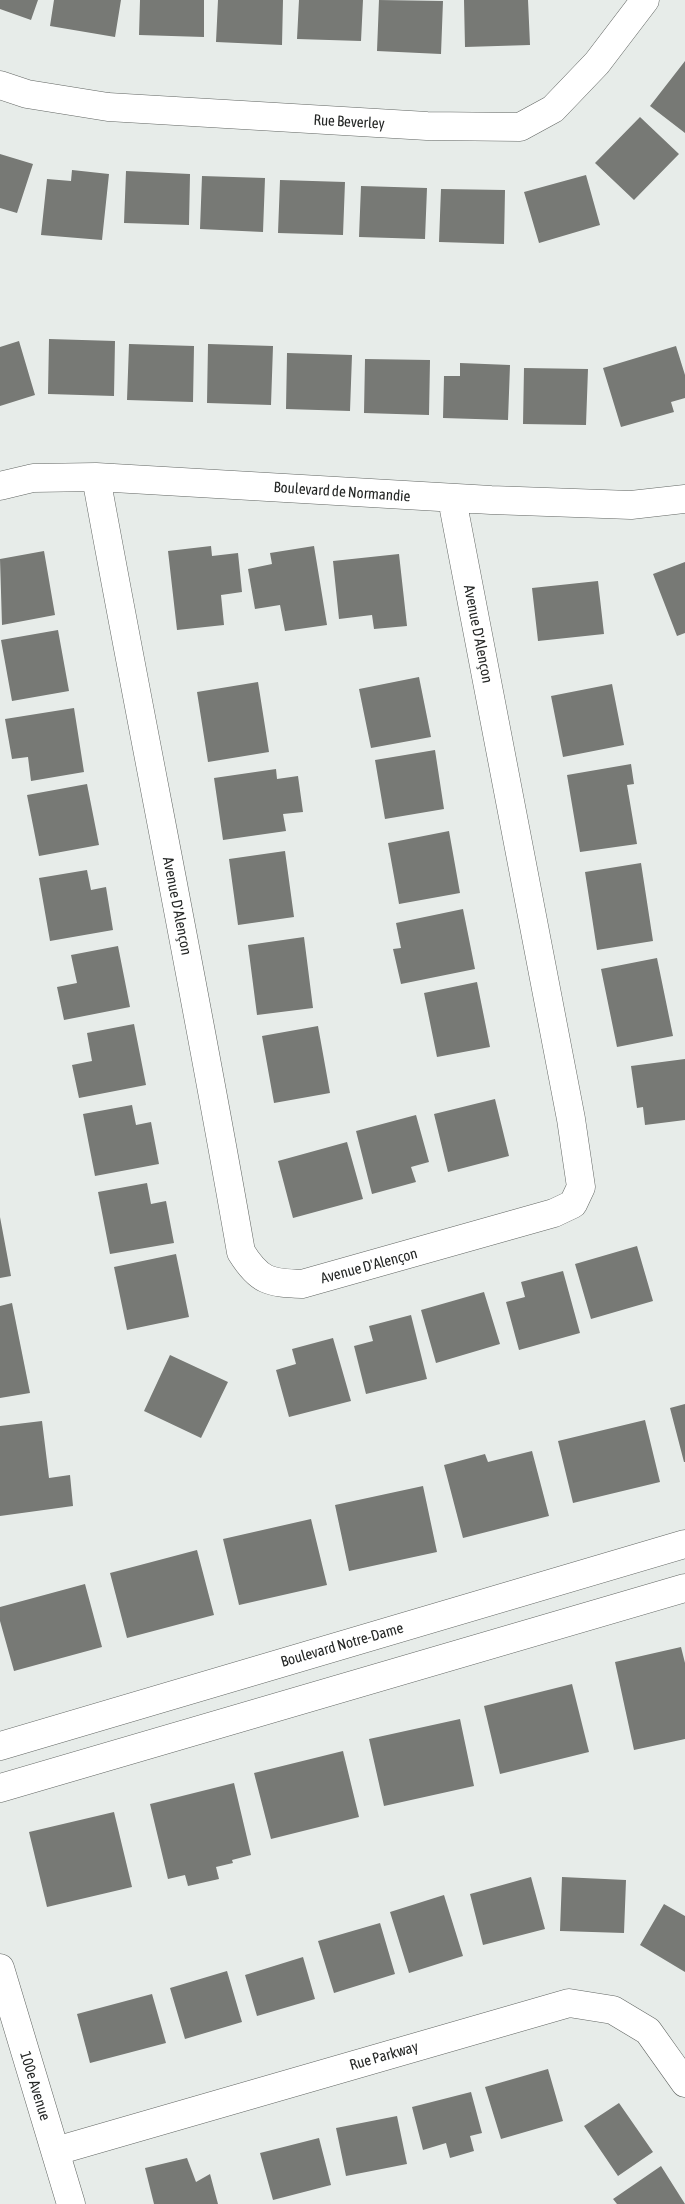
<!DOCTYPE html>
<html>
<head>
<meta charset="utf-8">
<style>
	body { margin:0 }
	canvas { display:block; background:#e7ece9 }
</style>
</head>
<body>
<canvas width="685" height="2204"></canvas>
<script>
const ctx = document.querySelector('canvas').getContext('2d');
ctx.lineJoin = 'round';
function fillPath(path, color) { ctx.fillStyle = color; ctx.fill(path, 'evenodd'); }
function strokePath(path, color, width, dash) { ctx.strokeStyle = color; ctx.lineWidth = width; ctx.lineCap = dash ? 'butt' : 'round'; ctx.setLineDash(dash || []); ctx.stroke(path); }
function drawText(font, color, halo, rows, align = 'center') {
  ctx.font = font + ' "Asap Condensed",sans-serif'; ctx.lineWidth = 4.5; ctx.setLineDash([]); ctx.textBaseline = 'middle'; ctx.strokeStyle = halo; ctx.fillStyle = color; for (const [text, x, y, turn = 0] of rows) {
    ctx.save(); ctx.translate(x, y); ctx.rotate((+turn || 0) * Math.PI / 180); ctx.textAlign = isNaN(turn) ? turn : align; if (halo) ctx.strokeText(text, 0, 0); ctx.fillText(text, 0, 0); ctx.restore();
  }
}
const building = new Path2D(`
	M 0,0 L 38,0 L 31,20 L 0,9 Z
	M 54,0 L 121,0 L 115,37 L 50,26 Z
	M 140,0 L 204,0 L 204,37 L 139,35 Z
	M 218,0 L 283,0 L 282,45 L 216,42 Z
	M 299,0 L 363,0 L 361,41 L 297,39 Z
	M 379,0 L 443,1 L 441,54 L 377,51 Z
	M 464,0 L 528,0 L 530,45 L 465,47 Z
	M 685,61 L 685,133 L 650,106 Z
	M 640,117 L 679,154 L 634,200 L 595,163 Z
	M 0,154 L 33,164 L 17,213 L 0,208 Z
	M 72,170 L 109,174 L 102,240 L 41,235 L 47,179 L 71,181 Z
	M 126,171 L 190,174 L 189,225 L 124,223 Z
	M 586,175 L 600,225 L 539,243 L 524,192 Z
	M 202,176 L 265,178 L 263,232 L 200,229 Z
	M 280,180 L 345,182 L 343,235 L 278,233 Z
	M 361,186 L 427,188 L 425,239 L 359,237 Z
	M 441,189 L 505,190 L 504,244 L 439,242 Z
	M 49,339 L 115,341 L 114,396 L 48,394 Z
	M 19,341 L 35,395 L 0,406 L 0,347 Z
	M 129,344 L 194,346 L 193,402 L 127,400 Z
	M 208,344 L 273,346 L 271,405 L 207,403 Z
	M 676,346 L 685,375 L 685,398 L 671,402 L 674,412 L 621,427 L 603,368 Z
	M 287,353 L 352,355 L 350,411 L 286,409 Z
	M 365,359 L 430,360 L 429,415 L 364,413 Z
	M 460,363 L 510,365 L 508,420 L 443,418 L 444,376 L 460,376 Z
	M 524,368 L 588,369 L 586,425 L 523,424 Z
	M 211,546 L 212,556 L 238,553 L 242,592 L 221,595 L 224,625 L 177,630 L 168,551 Z
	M 314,546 L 327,625 L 285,631 L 280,605 L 255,609 L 248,569 L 272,564 L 270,553 Z
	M 44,551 L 55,615 L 2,625 L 0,559 Z
	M 399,554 L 407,626 L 374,629 L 372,615 L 339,619 L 333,561 Z
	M 685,562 L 685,633 L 677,636 L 653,574 Z
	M 598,581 L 604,634 L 538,641 L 532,588 Z
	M 58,630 L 69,691 L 12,701 L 1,640 Z
	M 419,677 L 431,737 L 371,748 L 359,689 Z
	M 258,682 L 269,752 L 208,762 L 197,692 Z
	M 612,684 L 624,745 L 563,757 L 551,696 Z
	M 74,708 L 84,772 L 31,781 L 28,757 L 12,759 L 5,719 Z
	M 435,750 L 444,809 L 385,819 L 375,760 Z
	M 631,764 L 634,784 L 627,785 L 637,844 L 580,852 L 567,775 Z
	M 276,769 L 277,779 L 298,776 L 303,812 L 283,814 L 286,831 L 223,840 L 214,778 Z
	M 87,784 L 99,845 L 39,856 L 27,795 Z
	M 449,831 L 460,893 L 399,904 L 388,843 Z
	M 285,851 L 294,917 L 238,925 L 229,859 Z
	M 641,863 L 653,941 L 597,950 L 585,872 Z
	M 87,870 L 91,890 L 106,887 L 113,930 L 50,941 L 39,878 Z
	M 463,909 L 475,969 L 401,984 L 393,949 L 401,948 L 396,923 Z
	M 304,937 L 313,1008 L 257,1015 L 248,945 Z
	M 118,946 L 130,1007 L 64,1020 L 57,987 L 77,983 L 71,955 Z
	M 657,958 L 673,1036 L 617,1047 L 601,969 Z
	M 477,982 L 490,1047 L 437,1057 L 424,993 Z
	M 134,1024 L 146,1085 L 79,1098 L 72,1065 L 92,1061 L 87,1033 Z
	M 318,1026 L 330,1093 L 274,1103 L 262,1036 Z
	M 685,1059 L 685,1120 L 645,1125 L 643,1107 L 637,1108 L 631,1066 Z
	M 495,1099 L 509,1156 L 448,1172 L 434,1114 Z
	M 132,1105 L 136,1125 L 151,1122 L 159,1164 L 95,1176 L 83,1114 Z
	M 416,1115 L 429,1162 L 411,1167 L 416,1182 L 372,1194 L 356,1131 Z
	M 347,1142 L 363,1199 L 293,1218 L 278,1161 Z
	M 147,1183 L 151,1204 L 166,1201 L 174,1243 L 110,1254 L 98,1192 Z
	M 0,1217 L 11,1276 L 0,1278 Z
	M 637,1246 L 653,1301 L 591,1319 L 575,1264 Z
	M 176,1254 L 189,1317 L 127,1330 L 114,1267 Z
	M 563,1271 L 580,1333 L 519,1350 L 506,1302 L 525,1297 L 521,1282 Z
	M 484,1292 L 500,1344 L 436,1363 L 421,1310 Z
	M 12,1303 L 30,1393 L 0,1398 L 0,1306 Z
	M 411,1315 L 427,1379 L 366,1394 L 354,1346 L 373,1341 L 369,1326 Z
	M 333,1338 L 351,1401 L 289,1417 L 276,1370 L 296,1364 L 292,1349 Z
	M 170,1355 L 228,1382 L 201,1438 L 144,1411 Z
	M 685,1404 L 685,1462 L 684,1462 L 670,1408 Z
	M 645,1420 L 660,1482 L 573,1503 L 558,1441 Z
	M 42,1421 L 49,1478 L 70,1475 L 73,1506 L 0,1516 L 0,1426 Z
	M 532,1451 L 549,1516 L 463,1538 L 444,1465 L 485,1454 L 488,1462 Z
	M 423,1486 L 437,1552 L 349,1571 L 335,1505 Z
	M 311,1519 L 327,1585 L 239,1605 L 223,1539 Z
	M 197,1550 L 214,1615 L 127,1638 L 110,1573 Z
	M 85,1584 L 102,1647 L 14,1671 L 0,1621 L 0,1607 Z
	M 681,1647 L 685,1663 L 685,1739 L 634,1750 L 615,1662 Z
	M 572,1684 L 589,1752 L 500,1774 L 484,1706 Z
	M 460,1719 L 474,1786 L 384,1806 L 369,1739 Z
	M 343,1751 L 359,1817 L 271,1839 L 254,1773 Z
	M 234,1783 L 251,1855 L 232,1860 L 233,1863 L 216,1867 L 219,1879 L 188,1886 L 185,1875 L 168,1879 L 150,1804 Z
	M 114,1812 L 132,1887 L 47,1907 L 29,1832 Z
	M 531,1877 L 545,1929 L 483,1945 L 470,1894 Z
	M 562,1877 L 626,1880 L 624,1933 L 560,1931 Z
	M 444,1895 L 463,1956 L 409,1973 L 390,1912 Z
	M 664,1904 L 685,1916 L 685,1972 L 640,1945 Z
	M 380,1923 L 395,1974 L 334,1993 L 318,1941 Z
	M 303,1957 L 315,1999 L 257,2016 L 245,1975 Z
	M 227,1971 L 242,2022 L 185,2039 L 170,1988 Z
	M 152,1994 L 166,2043 L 90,2063 L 77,2014 Z
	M 548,2069 L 563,2121 L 501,2139 L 485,2087 Z
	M 471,2092 L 482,2133 L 470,2136 L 474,2151 L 450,2158 L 446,2143 L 423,2150 L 412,2107 Z
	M 619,2103 L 653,2152 L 618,2176 L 584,2126 Z
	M 397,2116 L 407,2164 L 346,2176 L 336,2128 Z
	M 319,2138 L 331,2185 L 273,2200 L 260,2153 Z
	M 187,2158 L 196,2182 L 210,2174 L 218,2204 L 154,2204 L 145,2168 Z
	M 661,2166 L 685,2204 L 617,2204 L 613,2199 Z`);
const minor = new Path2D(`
	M 0,85 L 27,94 L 108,107 L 427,126 L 520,127 L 553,109 L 597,63 L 645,0
	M 96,477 C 143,735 196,993 241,1252 C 259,1281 269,1283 302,1284 L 554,1213 L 573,1204 L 581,1187 L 571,1119 L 452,499
	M 0,486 L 33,478 L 96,477 L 491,500 L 631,505 L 685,499
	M 56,2151 L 569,2003 L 613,2010 L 648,2031 L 685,2083`);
const tertiary = new Path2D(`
	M 0,1746 L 685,1544
	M 0,1788 L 685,1588
	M 0,1968 L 71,2204`);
const streetNames = [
	["Rue Beverley",349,122,3],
	["Boulevard de Normandie",342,492,4],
	["Avenue D'Alençon",478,634,79],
	["Avenue D'Alençon",177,906,79],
	["Avenue D'Alençon",369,1266,-15],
	["Boulevard Notre-Dame",342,1645,-16],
	["Rue Parkway",384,2056,-16],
	["100e Avenue",35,2086,73]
];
fillPath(building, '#777975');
strokePath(minor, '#626663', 29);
strokePath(tertiary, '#626663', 29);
strokePath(minor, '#fff', 28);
strokePath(tertiary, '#fff', 28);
drawText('15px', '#252726', '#fff', streetNames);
</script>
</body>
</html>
